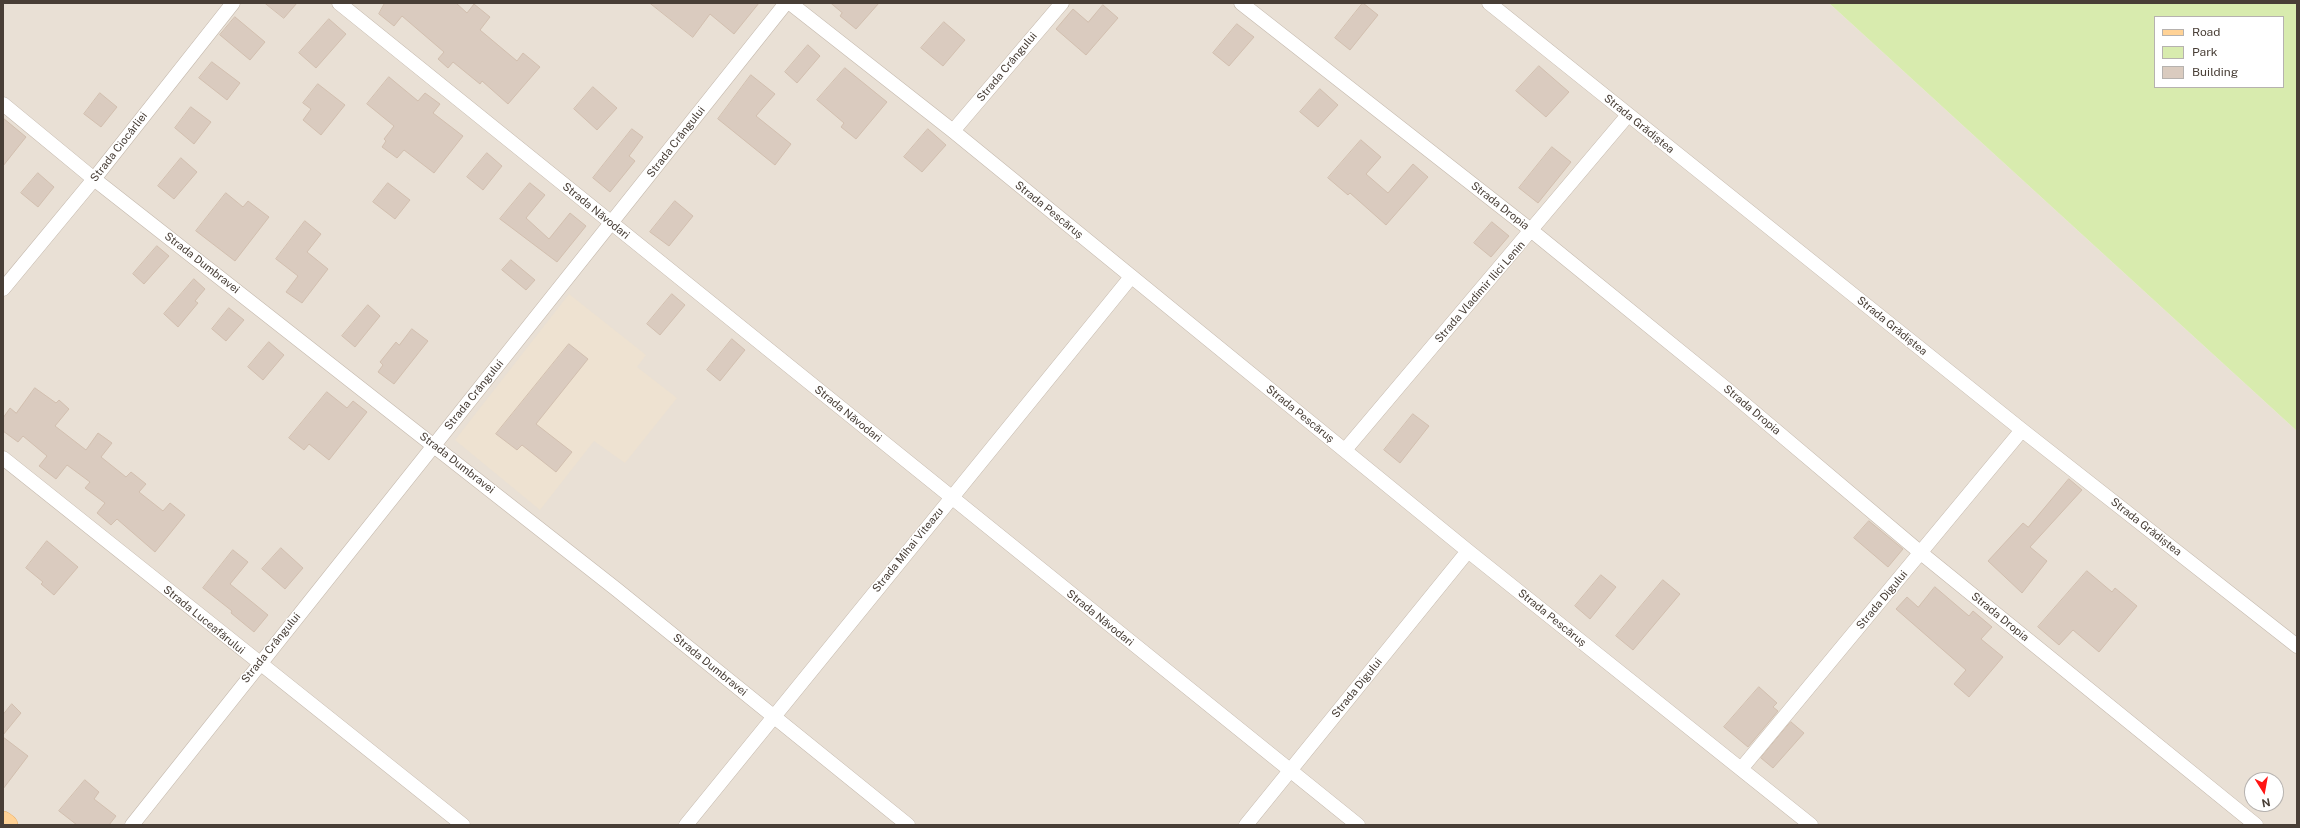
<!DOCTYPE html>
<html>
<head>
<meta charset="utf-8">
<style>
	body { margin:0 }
	#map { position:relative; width:2300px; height:828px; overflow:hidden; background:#f5efe7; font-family:"Public Sans",sans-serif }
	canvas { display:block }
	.frame { position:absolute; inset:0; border:4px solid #483e36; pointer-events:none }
	.legend { position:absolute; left:2154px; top:16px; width:130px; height:72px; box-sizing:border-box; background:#fff; border:1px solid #b6b2af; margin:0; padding:5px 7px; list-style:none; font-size:12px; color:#483e36 }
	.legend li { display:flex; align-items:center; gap:8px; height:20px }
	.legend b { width:20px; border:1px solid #b6b2af }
	.north { position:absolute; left:2244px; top:772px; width:40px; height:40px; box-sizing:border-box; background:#fff; border:1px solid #b6b2af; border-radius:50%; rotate:169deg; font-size:11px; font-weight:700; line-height:16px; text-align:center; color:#483e36 }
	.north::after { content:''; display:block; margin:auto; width:14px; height:18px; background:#ff1514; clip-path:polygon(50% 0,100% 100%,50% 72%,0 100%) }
</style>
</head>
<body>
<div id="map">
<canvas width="2300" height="828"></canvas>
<div class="frame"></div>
<ul class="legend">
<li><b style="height:5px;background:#ffd296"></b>Road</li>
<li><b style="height:11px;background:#d8ebae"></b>Park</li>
<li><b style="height:11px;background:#dacbbf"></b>Building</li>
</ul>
<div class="north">N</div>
</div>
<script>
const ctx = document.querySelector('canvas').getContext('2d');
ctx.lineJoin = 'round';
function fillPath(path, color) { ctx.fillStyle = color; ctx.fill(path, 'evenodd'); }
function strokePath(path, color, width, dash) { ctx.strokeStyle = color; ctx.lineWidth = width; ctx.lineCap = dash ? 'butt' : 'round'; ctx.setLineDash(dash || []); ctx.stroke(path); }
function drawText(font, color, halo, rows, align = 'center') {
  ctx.font = font + ' "Public Sans",sans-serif'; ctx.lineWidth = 3; ctx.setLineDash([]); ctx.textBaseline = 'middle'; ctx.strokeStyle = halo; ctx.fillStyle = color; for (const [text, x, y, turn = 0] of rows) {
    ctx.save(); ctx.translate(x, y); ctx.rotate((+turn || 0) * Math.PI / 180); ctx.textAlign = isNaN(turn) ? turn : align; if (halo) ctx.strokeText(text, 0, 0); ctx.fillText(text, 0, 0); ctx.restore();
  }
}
const residential = new Path2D(`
	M 3,3 L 1829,3 L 2297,431 L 2297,825 L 3,825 ZM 2252,780 L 2276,780 L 2276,804 L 2252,804 Z`);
const education = new Path2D(`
	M 569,294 L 646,355 L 637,367 L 677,398 L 625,463 L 594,441 L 540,510 L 455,440 Z`);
const green = new Path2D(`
	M 1829,3 L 2297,3 L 2297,431 ZM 2155,17 L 2283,17 L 2283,87 L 2155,87 Z`);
const building = new Path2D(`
	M 265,3 L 297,3 L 284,18 Z
	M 385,3 L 456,3 L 467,13 L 474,4 L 490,17 L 480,30 L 517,61 L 523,53 L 540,67 L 508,104 L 482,81 L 480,84 L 453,62 L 448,68 L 438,59 L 444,52 L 402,16 L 394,26 L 379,14 Z
	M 650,3 L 759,3 L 734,34 L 710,14 L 693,37 Z
	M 831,3 L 879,3 L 856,29 L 840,16 L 842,13 Z
	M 1363,3 L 1378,15 L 1350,50 L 1335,38 Z
	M 1103,5 L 1118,18 L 1086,55 L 1056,29 L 1073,9 L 1088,22 Z
	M 235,17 L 265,42 L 250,60 L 220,35 Z
	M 329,19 L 346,34 L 316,68 L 299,53 Z
	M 944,22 L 965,40 L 943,66 L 921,48 Z
	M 1237,24 L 1254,37 L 1229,66 L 1213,53 Z
	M 808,45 L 820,56 L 797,83 L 785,72 Z
	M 212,62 L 240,83 L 227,100 L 199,78 Z
	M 1539,66 L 1569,92 L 1546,117 L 1516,91 Z
	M 845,68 L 887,102 L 856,139 L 841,127 L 844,123 L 817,100 Z
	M 751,75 L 775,94 L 756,116 L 791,144 L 775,165 L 718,119 Z
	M 389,77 L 418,101 L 425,93 L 440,104 L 433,113 L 463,136 L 434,173 L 404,150 L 397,158 L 382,147 L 386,141 L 384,139 L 394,126 L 367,104 Z
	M 318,84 L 345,105 L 321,135 L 303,120 L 311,109 L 303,103 Z
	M 593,87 L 617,108 L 597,130 L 574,109 Z
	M 1320,89 L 1338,105 L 1318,127 L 1300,112 Z
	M 100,93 L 117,107 L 101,127 L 84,114 Z
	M 191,107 L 211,122 L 194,144 L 175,128 Z
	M 3,118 L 26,137 L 3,166 Z
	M 632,129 L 643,137 L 629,156 L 635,161 L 610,192 L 593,178 Z
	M 928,129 L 946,145 L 922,172 L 904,157 Z
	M 1361,140 L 1381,157 L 1366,174 L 1388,193 L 1413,164 L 1428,177 L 1386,225 L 1350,193 L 1348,195 L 1328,178 Z
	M 1552,147 L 1571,162 L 1538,203 L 1519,188 Z
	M 487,153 L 502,166 L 483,190 L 467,177 Z
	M 181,158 L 197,172 L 174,199 L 158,186 Z
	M 38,173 L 54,187 L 38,207 L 21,193 Z
	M 388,183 L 410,200 L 395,219 L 373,202 Z
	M 530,183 L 545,195 L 526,218 L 549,239 L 570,213 L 586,226 L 557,262 L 500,219 Z
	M 226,193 L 243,207 L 248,201 L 269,217 L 235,261 L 196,231 Z
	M 675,201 L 693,216 L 669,246 L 650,232 Z
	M 305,221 L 321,234 L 307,252 L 328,269 L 302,303 L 286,292 L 298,276 L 276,259 Z
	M 1492,222 L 1509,236 L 1491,257 L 1474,243 Z
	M 157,246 L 169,256 L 144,284 L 133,274 Z
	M 511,260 L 535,280 L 526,290 L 502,270 Z
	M 194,279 L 205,289 L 195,301 L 198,303 L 178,327 L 164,314 Z
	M 672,294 L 685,305 L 660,335 L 647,324 Z
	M 368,305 L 380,316 L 355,347 L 342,336 Z
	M 229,308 L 244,320 L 226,341 L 212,329 Z
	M 412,329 L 428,341 L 394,384 L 378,372 L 383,365 L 380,362 L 396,342 L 399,345 Z
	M 732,339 L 745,350 L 720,381 L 707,370 Z
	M 269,342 L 284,355 L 263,380 L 248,367 Z
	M 569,344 L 588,359 L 536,424 L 572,452 L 556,472 L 522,445 L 517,450 L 496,434 Z
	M 35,388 L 56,403 L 59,400 L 69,409 L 55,426 L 86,450 L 98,433 L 112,443 L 101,457 L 126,477 L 131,472 L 146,484 L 139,492 L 163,511 L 170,503 L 185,515 L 155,552 L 117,519 L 111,525 L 97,513 L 105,503 L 85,488 L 90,482 L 67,465 L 56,479 L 39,466 L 47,456 L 23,436 L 18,442 L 3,431 L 3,418 L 10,408 L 16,413 Z
	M 327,392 L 347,408 L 353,401 L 367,412 L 329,460 L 309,444 L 304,450 L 289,438 Z
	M 1413,414 L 1429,426 L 1400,463 L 1384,450 Z
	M 2069,479 L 2082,490 L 2030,547 L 2047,561 L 2022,593 L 1988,561 L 2023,523 L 2028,527 Z
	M 1869,521 L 1903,549 L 1888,567 L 1854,538 Z
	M 47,541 L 78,567 L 54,595 L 41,584 L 43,582 L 26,568 Z
	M 281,548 L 303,568 L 285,589 L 262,569 Z
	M 233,550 L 248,562 L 230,584 L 268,615 L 254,632 L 231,613 L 232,611 L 203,588 Z
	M 2087,571 L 2112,592 L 2115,588 L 2137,606 L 2099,652 L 2073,630 L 2059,645 L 2038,627 Z
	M 1601,575 L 1616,587 L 1590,619 L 1575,606 Z
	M 1663,580 L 1680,594 L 1633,650 L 1616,636 Z
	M 1935,587 L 1969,616 L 1973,611 L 1992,627 L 1981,639 L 2003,657 L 1969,697 L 1954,684 L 1966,670 L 1896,609 L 1907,597 L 1918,607 Z
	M 1759,687 L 1777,703 L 1773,707 L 1778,711 L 1748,747 L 1724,727 Z
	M 12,704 L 21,713 L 3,735 L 3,715 Z
	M 1791,722 L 1804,733 L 1773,768 L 1761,758 Z
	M 3,737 L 28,756 L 3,789 Z
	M 85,780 L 99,792 L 94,799 L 116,816 L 109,825 L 77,825 L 59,811 Z`);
const minor = new Path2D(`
	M 339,3 L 1358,825
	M 790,3 L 953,131 L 1468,551 L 1811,825
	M 1241,3 L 1532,231 L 1729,391 L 1921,553 L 2256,825
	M 1489,3 L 2022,430 L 2297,646
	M 3,104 L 94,179 L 616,589 L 908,825
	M 953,131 L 1062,3
	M 3,289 L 94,179 L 233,3
	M 1345,450 L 1628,115
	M 3,458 L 463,825
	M 1741,769 L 2022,430
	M 132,825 L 786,3
	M 686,825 L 1131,277
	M 1246,825 L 1468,551`);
const primary = new Path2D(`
	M 3,822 L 7,825`);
const streetNames = [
	["Strada Crângului",1007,67,-50],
	["Strada Grădiștea",1639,124,39],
	["Strada Crângului",676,142,-52],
	["Strada Ciocârliei",119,147,-52],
	["Strada Dropia",1500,206,38],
	["Strada Pescăruș",1049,210,39],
	["Strada Năvodari",596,211,39],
	["Strada Dumbravei",202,263,38],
	["Strada Vladimir Ilici Lenin",1480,292,-49],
	["Strada Grădiștea",1892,326,39],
	["Strada Crângului",474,395,-51],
	["Strada Dropia",1752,410,40],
	["Strada Năvodari",848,414,39],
	["Strada Pescăruș",1300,414,39],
	["Strada Dumbravei",457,463,38],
	["Strada Grădiștea",2146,527,38],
	["Strada Mihai Viteazu",908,550,-51],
	["Strada Digului",1882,600,-50],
	["Strada Dropia",2000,617,39],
	["Strada Năvodari",1100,618,39],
	["Strada Pescăruș",1552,618,39],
	["Strada Luceafărului",204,620,39],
	["Strada Crângului",271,648,-51],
	["Strada Dumbravei",710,665,39],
	["Strada Digului",1357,688,-51]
];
fillPath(residential, '#e9e0d5');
fillPath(education, '#eee2d1');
fillPath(green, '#d8ebae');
fillPath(building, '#dacbbf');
strokePath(building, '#d2bfaf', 1);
strokePath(minor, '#c4b8ac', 15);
strokePath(primary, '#eaac60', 22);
strokePath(minor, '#fff', 14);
strokePath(primary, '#ffd296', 21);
drawText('11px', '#483e36', '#fff', streetNames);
</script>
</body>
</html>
